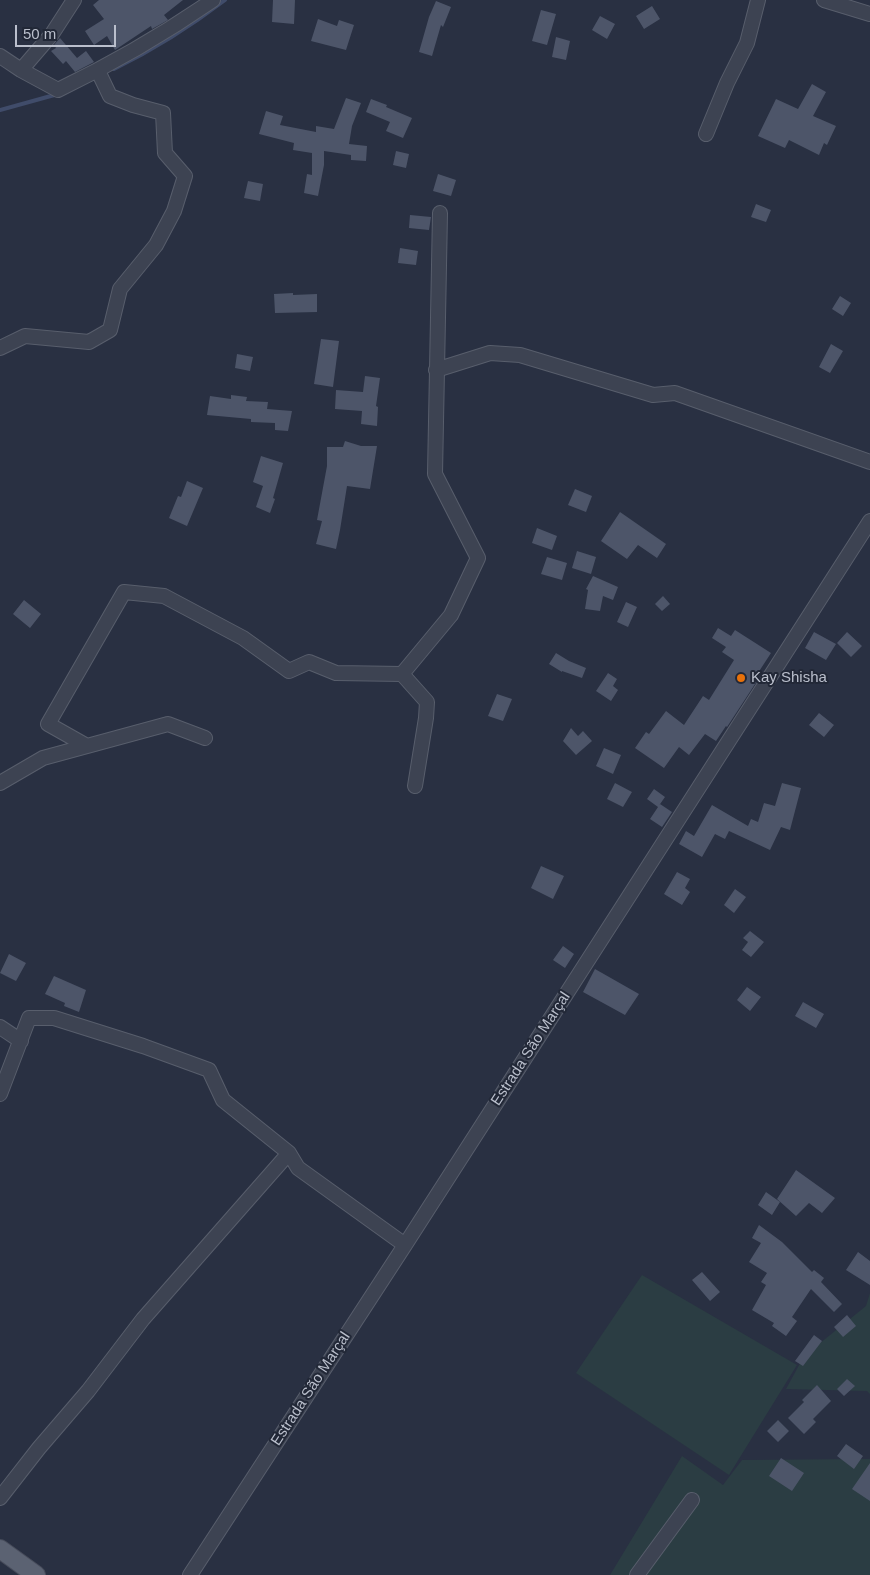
<!DOCTYPE html>
<html>
<head>
<meta charset="utf-8">
<style>
	body { margin:0 }
	#map { position:relative; width:870px; height:1575px; overflow:hidden; background:#293042; font-family:Helvetica,sans-serif }
	canvas { display:block }
	.scale { position:absolute; left:15px; top:25px; width:101px; height:22px; box-sizing:border-box; border:2px solid #babfcc; border-top:0; padding-left:6px; font-size:15px; line-height:18px; white-space:nowrap; color:#babfcc; -webkit-text-stroke:4px #222837; paint-order:stroke }
</style>
</head>
<body>
<div id="map">
<canvas width="870" height="1575"></canvas>
<div class="scale">50 m</div>
</div>
<script>
const ctx = document.querySelector('canvas').getContext('2d');
ctx.lineJoin = 'round';
function fillPath(path, color) { ctx.fillStyle = color; ctx.fill(path, 'evenodd'); }
function strokePath(path, color, width, dash) { ctx.strokeStyle = color; ctx.lineWidth = width; ctx.lineCap = dash ? 'butt' : 'round'; ctx.setLineDash(dash || []); ctx.stroke(path); }
function drawText(font, color, halo, rows, align = 'center') {
  ctx.font = font + ' Helvetica,sans-serif'; ctx.lineWidth = 4; ctx.setLineDash([]); ctx.textBaseline = 'middle'; ctx.strokeStyle = halo; ctx.fillStyle = color; for (const [text, x, y, turn = 0] of rows) {
    ctx.save(); ctx.translate(x, y); ctx.rotate((+turn || 0) * Math.PI / 180); ctx.textAlign = isNaN(turn) ? turn : align; if (halo) ctx.strokeText(text, 0, 0); ctx.fillText(text, 0, 0); ctx.restore();
  }
}
const green = new Path2D(`
	M 642,1275 L 797,1365 L 729,1475 L 576,1373 Z
	M 870,1293 L 870,1394 L 867,1391 L 786,1389 L 804,1356 L 866,1306 Z
	M 682,1456 L 723,1485 L 742,1460 L 870,1459 L 870,1575 L 610,1575 Z`);
const stream = new Path2D(`
	M 114,69 C 153,50 191,26 225,0
	M 0,110 L 58,94`);
const building = new Path2D(`
	M 99,0 L 183,0 L 164,15 L 168,20 L 152,29 L 151,26 L 115,50 L 107,36 L 94,45 L 85,31 L 104,19 L 93,5 Z
	M 273,0 L 295,0 L 294,24 L 272,22 Z
	M 436,1 L 451,7 L 443,27 L 441,25 L 432,56 L 419,52 L 429,17 Z
	M 652,6 L 660,19 L 644,29 L 636,16 Z
	M 541,10 L 556,14 L 547,45 L 532,41 Z
	M 600,16 L 615,24 L 607,39 L 592,30 Z
	M 318,19 L 337,26 L 339,20 L 354,25 L 346,50 L 311,41 Z
	M 556,37 L 570,41 L 566,60 L 552,57 Z
	M 60,38 L 77,58 L 86,51 L 94,62 L 75,72 L 66,61 L 63,64 L 51,51 L 56,48 L 54,45 Z
	M 812,84 L 826,92 L 813,116 L 836,126 L 827,145 L 824,143 L 819,155 L 789,140 L 785,148 L 758,136 L 776,99 L 798,109 Z
	M 346,98 L 361,103 L 352,126 L 349,144 L 367,146 L 366,161 L 351,160 L 351,155 L 324,151 L 324,165 L 318,196 L 304,193 L 307,174 L 312,175 L 312,153 L 293,150 L 294,143 L 259,134 L 266,111 L 283,116 L 280,125 L 316,132 L 316,126 L 334,129 Z
	M 371,99 L 387,105 L 386,107 L 412,118 L 403,138 L 386,131 L 390,122 L 366,112 Z
	M 396,151 L 409,154 L 406,168 L 393,165 Z
	M 438,174 L 456,180 L 451,196 L 433,191 Z
	M 248,181 L 263,184 L 260,201 L 244,198 Z
	M 756,204 L 771,210 L 766,222 L 751,217 Z
	M 410,215 L 431,217 L 429,230 L 409,228 Z
	M 400,248 L 418,251 L 416,265 L 398,263 Z
	M 293,293 L 293,295 L 317,294 L 317,312 L 275,313 L 274,294 Z
	M 840,296 L 851,303 L 843,316 L 832,309 Z
	M 321,339 L 339,341 L 333,387 L 314,384 Z
	M 831,344 L 843,351 L 830,373 L 819,367 Z
	M 237,354 L 253,357 L 250,371 L 235,368 Z
	M 365,376 L 380,378 L 376,406 L 378,407 L 377,426 L 361,424 L 362,411 L 335,409 L 336,390 L 363,392 Z
	M 231,395 L 247,397 L 246,401 L 268,402 L 267,409 L 292,411 L 288,431 L 275,430 L 275,423 L 251,422 L 251,419 L 207,415 L 210,396 L 231,399 Z
	M 345,441 L 361,446 L 377,446 L 370,489 L 347,486 L 340,530 L 336,549 L 316,544 L 322,521 L 317,520 L 327,466 L 327,447 L 343,447 Z
	M 261,456 L 283,463 L 273,498 L 275,499 L 270,513 L 256,507 L 263,486 L 253,482 Z
	M 187,481 L 203,488 L 187,526 L 169,518 L 178,496 L 181,497 Z
	M 575,489 L 592,496 L 586,512 L 568,505 Z
	M 620,512 L 666,544 L 657,558 L 638,545 L 627,559 L 601,541 Z
	M 537,528 L 557,536 L 552,550 L 532,543 Z
	M 577,551 L 596,557 L 591,574 L 572,568 Z
	M 547,557 L 567,563 L 562,580 L 541,574 Z
	M 593,576 L 618,587 L 613,600 L 603,596 L 600,611 L 585,609 L 588,590 L 586,589 Z
	M 663,596 L 670,604 L 662,611 L 655,604 Z
	M 24,600 L 41,614 L 30,628 L 13,614 Z
	M 626,602 L 637,607 L 628,627 L 617,622 Z
	M 718,628 L 731,636 L 735,630 L 771,653 L 756,676 L 759,678 L 727,727 L 726,726 L 716,741 L 705,734 L 689,755 L 679,747 L 664,768 L 635,748 L 646,732 L 649,734 L 666,711 L 684,725 L 703,696 L 709,700 L 734,660 L 722,652 L 726,647 L 712,638 Z
	M 814,632 L 836,644 L 826,660 L 805,648 Z
	M 847,632 L 862,646 L 851,657 L 837,643 Z
	M 556,653 L 569,661 L 586,668 L 582,678 L 562,671 L 562,672 L 549,664 Z
	M 608,673 L 617,679 L 613,686 L 618,690 L 611,701 L 596,691 Z
	M 497,694 L 512,699 L 503,721 L 488,716 Z
	M 819,713 L 834,725 L 824,737 L 809,725 Z
	M 571,728 L 578,736 L 583,731 L 592,741 L 576,755 L 563,741 Z
	M 604,748 L 621,755 L 613,774 L 596,766 Z
	M 615,783 L 632,792 L 623,807 L 607,799 Z
	M 782,783 L 801,788 L 790,830 L 781,827 L 770,850 L 729,831 L 725,839 L 715,834 L 702,857 L 679,844 L 686,831 L 694,836 L 712,805 L 748,826 L 751,819 L 758,822 L 764,803 L 775,806 Z
	M 654,789 L 665,797 L 658,807 L 647,799 Z
	M 660,804 L 672,812 L 662,827 L 650,819 Z
	M 541,866 L 564,876 L 553,899 L 531,888 Z
	M 677,872 L 690,879 L 685,888 L 690,892 L 682,905 L 664,894 Z
	M 735,889 L 746,897 L 734,913 L 724,905 Z
	M 750,931 L 764,942 L 751,957 L 742,950 L 748,942 L 743,938 Z
	M 563,946 L 574,954 L 565,968 L 553,960 Z
	M 9,954 L 26,963 L 16,981 L 0,973 Z
	M 595,969 L 639,994 L 625,1015 L 583,992 Z
	M 54,976 L 86,990 L 79,1012 L 64,1006 L 65,1003 L 45,994 Z
	M 747,987 L 761,997 L 750,1011 L 737,1000 Z
	M 803,1002 L 824,1014 L 816,1028 L 795,1016 Z
	M 796,1170 L 835,1198 L 822,1213 L 809,1203 L 796,1216 L 777,1199 Z
	M 766,1192 L 780,1202 L 772,1215 L 758,1205 Z
	M 759,1225 L 782,1242 L 812,1272 L 814,1270 L 824,1278 L 821,1282 L 842,1304 L 834,1312 L 811,1289 L 792,1317 L 797,1321 L 786,1336 L 772,1326 L 774,1323 L 752,1310 L 766,1285 L 761,1282 L 767,1273 L 749,1262 L 761,1243 L 752,1238 Z
	M 858,1252 L 870,1261 L 870,1285 L 846,1270 Z
	M 702,1272 L 720,1292 L 710,1301 L 692,1280 Z
	M 847,1315 L 856,1326 L 843,1337 L 834,1327 Z
	M 814,1335 L 822,1341 L 803,1366 L 795,1361 Z
	M 847,1379 L 855,1386 L 844,1396 L 837,1389 Z
	M 817,1385 L 831,1401 L 813,1419 L 816,1422 L 804,1434 L 788,1418 L 804,1402 L 802,1400 Z
	M 778,1420 L 789,1431 L 778,1442 L 767,1431 Z
	M 846,1444 L 863,1456 L 854,1469 L 837,1456 Z
	M 781,1458 L 804,1473 L 792,1491 L 769,1476 Z
	M 870,1463 L 870,1501 L 852,1489 Z`);
const minor = new Path2D(`
	M 824,0 L 870,14
	M 0,56 L 21,70 L 58,90 C 112,64 164,34 213,0
	M 21,70 L 52,34 L 74,0
	M 706,134 L 727,83 L 747,43 L 758,0
	M 0,348 L 25,336 L 89,342 L 110,330 L 120,289 L 156,245 L 174,211 L 185,176 L 165,153 L 163,113 L 133,105 L 110,96 L 98,71
	M 436,370 L 490,353 L 520,355 L 653,395 L 675,393 L 870,462
	M 402,674 L 427,702 L 426,718 L 415,786
	M 87,746 L 48,724 L 124,592 L 164,596 L 243,638 L 289,671 L 309,662 L 336,673 L 402,674 L 451,615 L 478,558 L 435,474 L 440,213
	M 0,783 L 43,758 L 168,724 L 205,738
	M 0,1027 L 21,1041
	M 0,1094 L 29,1018 L 54,1018 L 143,1046 L 209,1070 L 223,1100 L 289,1153 L 298,1168 L 405,1245
	M 0,1498 L 39,1448 L 88,1391 L 143,1319 L 289,1153
	M 190,1575 L 405,1245 L 870,521
	M 637,1575 L 692,1500`);
const major = new Path2D(`
	M 0,1549 L 36,1575`);
const markers = [
	[741,678,5,"#e8710a"]
];
const poiNames = [
	["Kay Shisha",751,678]
];
const streetNames = [
	["Estrada São Marçal",531,1049,-57],
	["Estrada São Marçal",311,1389,-57]
];
fillPath(green, '#2b3d43');
strokePath(stream, '#404c6a', 4);
fillPath(building, '#4d5569');
strokePath(minor, '#585e6c', 16);
strokePath(major, '#474c5b', 20);
strokePath(minor, '#3d4352', 14);
strokePath(major, '#5b6272', 18);
for (const [x, y, r, color] of markers) { const dot = new Path2D(); dot.arc(x, y, r, 0, 2 * Math.PI); ctx.fillStyle = color; ctx.fill(dot); strokePath(dot, '#222837', 2); }
drawText('15px', '#babfcc', '#222837', poiNames, 'left');
drawText('15px', '#babfcc', '#222837', streetNames);
</script>
</body>
</html>
